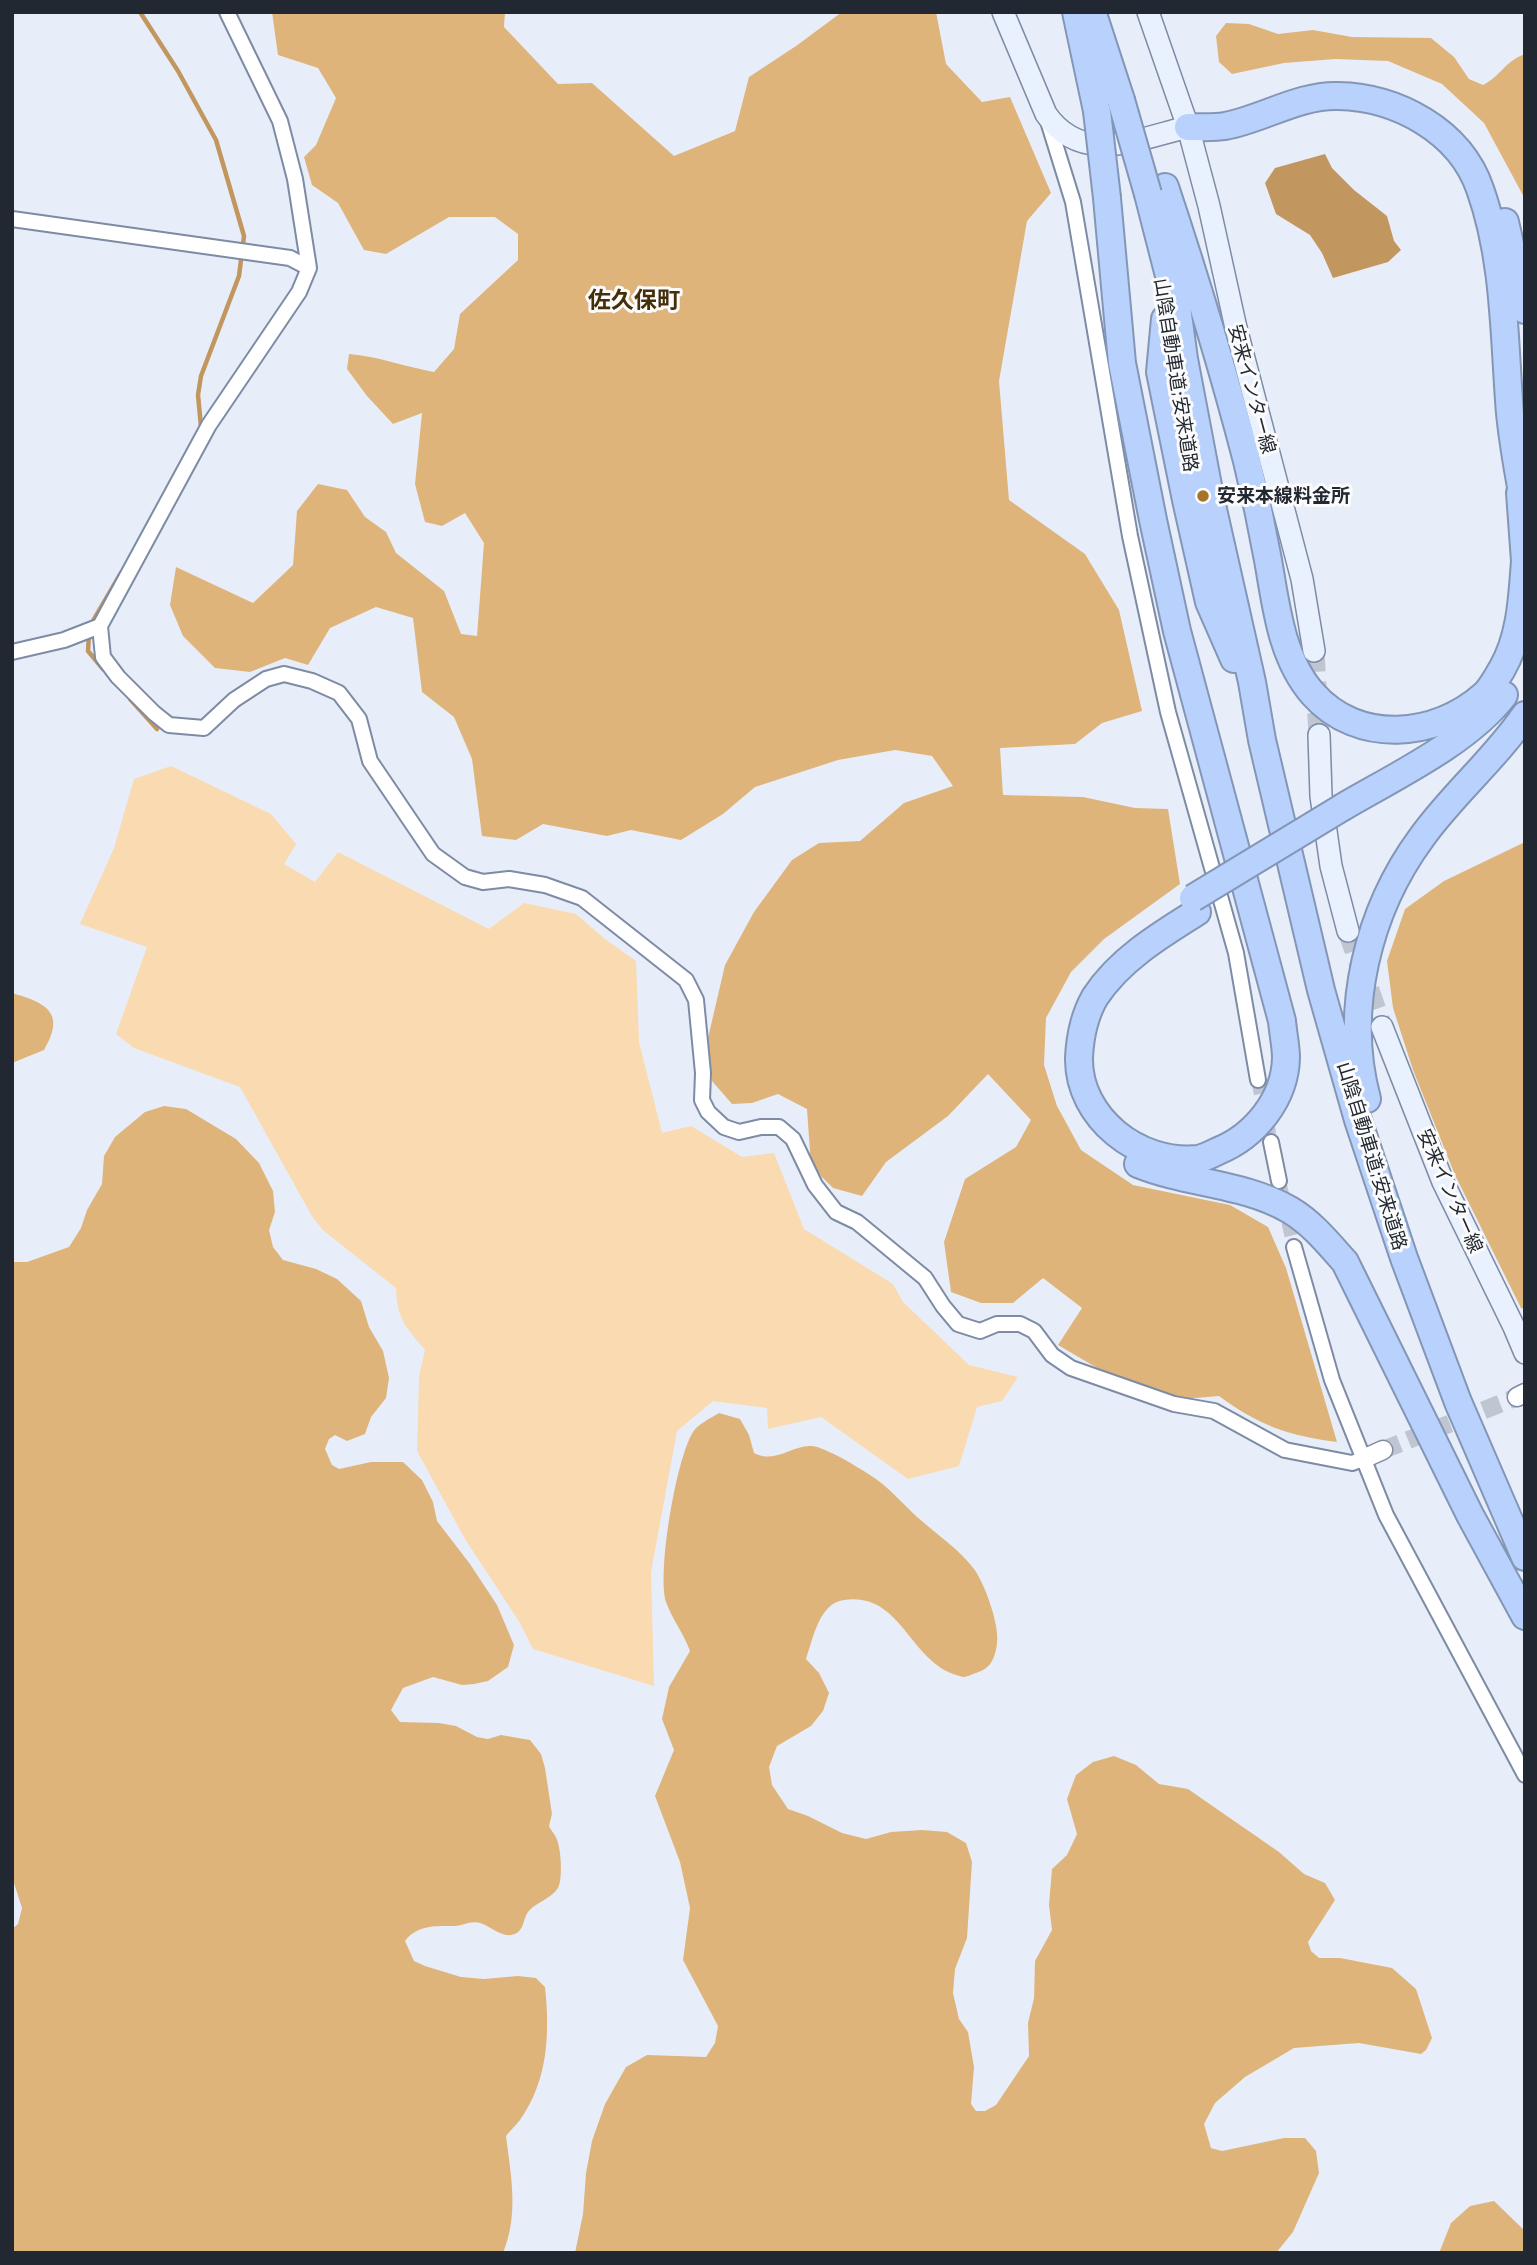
<!DOCTYPE html>
<html>
<head>
<meta charset="utf-8">
<style>
	body { margin:0 }
	#map { position:relative; width:1537px; height:2265px; overflow:hidden; background:#e8eef9; font-family:Barlow,sans-serif }
	canvas { display:block }
	.frame { position:absolute; inset:0; border:14px solid #222832; pointer-events:none }
</style>
</head>
<body>
<div id="map">
<canvas width="1537" height="2265"></canvas>
<div class="frame"></div>
</div>
<script>
const ctx = document.querySelector('canvas').getContext('2d');
ctx.lineJoin = 'round';
function fillPath(path, color) { ctx.fillStyle = color; ctx.fill(path, 'evenodd'); }
function strokePath(path, color, width, dash) { ctx.strokeStyle = color; ctx.lineWidth = width; ctx.lineCap = dash ? 'butt' : 'round'; ctx.setLineDash(dash || []); ctx.stroke(path); }
function drawText(font, color, halo, rows, align = 'center') {
  ctx.font = font + ' Barlow,"Noto Sans JP",sans-serif'; ctx.lineWidth = 6; ctx.setLineDash([]); ctx.textBaseline = 'middle'; ctx.strokeStyle = halo; ctx.fillStyle = color; for (const [text, x, y, turn = 0] of rows) {
    ctx.save(); ctx.translate(x, y); ctx.rotate((+turn || 0) * Math.PI / 180); ctx.textAlign = isNaN(turn) ? turn : align; if (halo) ctx.strokeText(text, 0, 0); ctx.fillText(text, 0, 0); ctx.restore();
  }
}
const green = new Path2D(`
	M 171,766 L 271,814 L 296,844 L 284,864 L 315,882 L 338,852 L 489,929 L 524,903 L 576,914 L 605,939 L 636,961 L 639,1042 L 662,1133 L 691,1126 L 742,1157 L 774,1153 L 804,1229 L 893,1284 L 903,1302 L 969,1365 L 1018,1377 L 1002,1401 L 977,1407 L 959,1466 L 908,1479 L 821,1417 L 768,1429 L 767,1408 L 713,1401 L 677,1431 L 651,1572 L 654,1686 L 533,1649 L 520,1623 L 465,1539 L 417,1451 L 419,1377 L 425,1350 C 406,1327 397,1320 396,1288 L 324,1231 L 313,1218 L 240,1087 L 134,1048 L 116,1034 L 147,947 L 80,924 L 114,848 L 134,779 Z`);
const forest = new Path2D(`
	M 272,12 L 505,12 L 504,27 L 558,84 L 592,83 L 674,156 L 735,131 L 749,77 L 796,46 L 842,12 L 936,12 L 946,64 L 982,102 L 1010,97 L 1051,193 L 1027,221 L 999,381 L 1009,500 L 1085,554 L 1119,610 L 1142,711 L 1102,723 L 1075,744 L 1000,748 L 1003,795 L 1083,797 L 1135,808 L 1168,809 L 1180,884 L 1104,939 L 1071,972 L 1046,1018 L 1044,1065 L 1057,1106 L 1081,1150 L 1133,1185 L 1230,1205 L 1268,1227 L 1286,1268 L 1337,1442 C 1289,1436 1258,1425 1219,1396 L 1183,1399 L 1099,1369 L 1058,1345 L 1082,1308 L 1043,1278 L 1013,1303 L 981,1303 L 951,1292 L 944,1242 L 965,1179 L 1016,1147 L 1031,1120 L 988,1074 L 948,1116 L 886,1162 L 862,1196 L 833,1188 L 811,1166 L 807,1109 L 778,1094 L 752,1103 L 732,1104 L 712,1081 L 708,1038 L 725,965 L 754,912 L 792,860 L 819,843 L 860,841 L 904,803 L 953,786 L 932,756 L 895,750 L 838,760 L 755,787 L 723,814 L 681,840 L 631,830 L 607,836 L 543,824 L 516,840 L 482,836 L 472,759 L 454,717 L 422,692 L 413,618 L 376,607 L 330,628 L 308,665 L 285,658 L 250,672 L 215,668 L 183,636 L 170,605 L 176,567 L 253,603 L 293,565 L 297,511 L 318,484 L 347,490 L 365,517 L 386,532 L 396,553 L 444,591 L 461,634 L 477,636 L 484,543 L 465,513 L 442,526 L 425,522 L 415,484 L 422,413 L 393,424 L 367,396 L 347,369 L 349,354 C 378,356 405,367 434,372 L 454,349 L 460,314 L 518,260 L 518,234 L 495,217 L 449,217 L 386,254 L 364,250 L 338,203 L 312,185 L 304,157 L 316,145 L 336,98 L 318,68 L 278,55 Z
	M 1226,23 L 1249,24 L 1278,34 L 1313,30 L 1352,37 L 1431,38 L 1454,57 L 1469,79 L 1483,85 C 1501,76 1505,61 1525,54 L 1525,199 L 1484,123 L 1442,84 L 1388,61 L 1335,59 L 1284,63 L 1232,74 L 1219,62 L 1216,36 Z
	M 1525,842 L 1525,1309 L 1521,1308 L 1455,1175 L 1413,1070 L 1393,1008 L 1387,961 L 1405,909 L 1444,881 Z
	M 12,993 C 47,1003 66,1013 44,1050 L 12,1063 Z
	M 164,1106 L 186,1109 L 236,1139 L 259,1163 L 273,1191 L 275,1212 L 269,1230 L 273,1247 L 283,1260 L 316,1269 L 337,1279 L 361,1301 L 369,1327 L 383,1351 L 389,1378 L 386,1398 L 371,1417 L 365,1434 L 347,1441 L 335,1435 L 329,1439 L 325,1449 L 332,1465 L 339,1469 L 371,1462 L 403,1462 L 422,1480 L 433,1502 L 437,1521 L 470,1564 L 497,1605 L 514,1645 L 508,1667 L 488,1681 L 474,1684 L 462,1685 L 433,1677 L 403,1688 L 391,1710 L 400,1722 L 439,1723 L 456,1726 L 477,1737 L 488,1739 L 501,1735 L 530,1740 L 541,1754 L 545,1768 L 552,1814 L 549,1826 C 551,1831 556,1835 557,1840 C 561,1849 563,1879 558,1888 C 551,1899 536,1902 528,1912 C 523,1919 524,1930 515,1934 C 502,1939 491,1926 480,1923 C 471,1920 462,1926 453,1926 C 435,1926 417,1925 405,1941 L 414,1961 L 425,1966 L 461,1977 L 484,1979 L 518,1976 L 536,1978 L 545,1987 C 550,2034 548,2080 520,2120 C 516,2125 510,2131 506,2136 C 511,2176 519,2214 503,2253 L 12,2253 L 12,1929 L 18,1924 L 22,1908 L 12,1877 L 12,1262 L 27,1262 L 69,1247 L 81,1228 L 87,1210 L 102,1184 L 104,1156 L 115,1137 L 145,1112 Z
	M 719,1413 L 740,1419 L 749,1435 L 754,1453 C 779,1466 796,1439 820,1448 C 837,1454 861,1469 876,1479 C 893,1491 907,1509 923,1522 C 940,1537 960,1550 974,1569 C 985,1584 1000,1626 997,1644 C 994,1662 990,1669 973,1674 C 970,1675 966,1677 963,1677 C 962,1677 954,1674 953,1674 C 908,1657 900,1592 844,1600 C 819,1603 813,1639 806,1659 L 819,1673 L 829,1693 L 823,1711 L 811,1726 L 777,1746 L 769,1767 L 772,1785 L 788,1809 L 808,1816 L 842,1833 L 866,1839 L 891,1832 L 922,1830 L 947,1832 L 966,1843 L 972,1862 L 967,1938 L 955,1969 L 953,1993 L 959,2019 L 968,2032 L 974,2067 L 971,2104 L 976,2111 L 985,2111 L 996,2105 L 1029,2056 L 1028,2023 L 1034,1998 L 1035,1961 L 1052,1930 L 1049,1905 L 1052,1869 L 1067,1855 L 1077,1834 L 1067,1799 L 1076,1775 L 1093,1762 L 1114,1756 L 1136,1765 L 1159,1784 L 1188,1789 L 1279,1852 L 1304,1874 L 1325,1883 L 1335,1900 L 1308,1942 L 1311,1951 L 1319,1958 L 1340,1958 L 1392,1968 L 1416,1989 L 1432,2038 L 1426,2050 L 1421,2054 L 1359,2043 L 1294,2048 L 1245,2077 L 1215,2103 L 1204,2124 L 1211,2148 L 1222,2151 L 1284,2138 L 1305,2138 L 1316,2151 L 1319,2173 L 1293,2232 L 1276,2253 L 575,2253 L 583,2214 L 586,2173 L 592,2141 L 605,2104 L 626,2067 L 647,2055 L 706,2057 L 715,2043 L 718,2026 L 683,1960 L 690,1908 L 680,1862 L 655,1796 L 674,1750 L 662,1719 L 669,1687 L 690,1651 C 684,1634 672,1619 666,1602 C 657,1572 676,1459 693,1432 C 698,1424 711,1418 719,1413 Z
	M 1494,2201 L 1525,2231 L 1525,2253 L 1439,2253 L 1451,2223 L 1470,2206 Z`);
const water = new Path2D(`
	M 1325,154 L 1332,168 L 1354,190 L 1387,216 L 1394,241 L 1401,250 L 1388,262 L 1333,278 L 1322,253 L 1310,235 L 1276,214 L 1265,183 L 1275,168 Z`);
const stream = new Path2D(`
	M 140,12 L 178,71 L 216,140 L 244,236 L 239,276 L 201,376 L 198,395 L 201,427
	M 90,626 L 121,573
	M 89,634 L 88,651 L 103,669
	M 130,699 L 157,729`);
const minorTunnel = new Path2D(`
	M 1258,1080 L 1271,1142
	M 1279,1181 L 1294,1247`);
const tertiaryTunnel = new Path2D(`
	M 1383,1450 L 1517,1397`);
const secondaryTunnel = new Path2D(`
	M 1314,651 L 1319,735
	M 1348,931 L 1382,1027`);
const minor = new Path2D(`
	M 1047,118 L 1073,202 L 1130,536 L 1168,712 L 1236,953 L 1258,1080
	M 12,219 L 290,258 L 309,268
	M 100,626 L 103,657 L 118,677 L 154,713 L 169,725 L 204,728 L 234,700 L 266,679 L 284,674 L 312,681 L 339,693 L 359,719 L 370,761 L 433,854 L 465,877 L 483,882 L 509,879 L 545,885 L 582,898 L 686,980 L 696,1000 L 703,1073 L 702,1100 L 708,1112 L 724,1127 L 739,1132 L 761,1127 L 779,1127 L 793,1139 L 815,1185 L 836,1212 L 857,1222 L 925,1278 L 943,1306 L 958,1324 L 980,1331 L 997,1324 L 1020,1324 L 1034,1331 L 1052,1355 L 1071,1368 L 1174,1404 L 1214,1411 L 1285,1450 L 1352,1463 L 1363,1459
	M 12,652 L 64,640 L 100,626 L 209,425 L 299,292 L 309,268 L 295,179 L 280,121 L 227,12
	M 1271,1142 L 1279,1181
	M 1294,1247 L 1332,1380 L 1386,1515 L 1525,1775`);
const tertiary = new Path2D(`
	M 1517,1397 L 1525,1393
	M 1363,1459 L 1383,1450`);
const secondary = new Path2D(`
	M 1003,12 L 1046,114 C 1082,166 1137,139 1188,127
	M 1148,12 L 1188,127 L 1209,206 L 1236,328 L 1302,579 L 1314,651
	M 1319,735 L 1321,796 L 1331,866 L 1348,931
	M 1382,1027 L 1443,1182 L 1514,1327 L 1525,1353`);
const motorway = new Path2D(`
	M 1076,12 L 1097,111
	M 1093,14 L 1121,100
	M 1188,127 C 1200,127 1213,128 1225,126 C 1263,119 1298,95 1338,96 C 1397,97 1460,131 1480,189 C 1504,256 1504,330 1509,400 C 1511,437 1519,474 1525,510
	M 1165,187 C 1195,277 1223,369 1247,461 C 1255,494 1262,527 1268,560 C 1276,605 1281,658 1313,694 C 1358,745 1436,738 1484,695 C 1491,689 1497,677 1502,669 C 1521,636 1522,598 1525,561
	M 1148,194 L 1177,307 L 1184,359 L 1210,496 L 1252,682 L 1262,740 L 1321,990 L 1358,1120 L 1404,1258 L 1458,1402 L 1525,1557
	M 1107,198 L 1122,363 L 1153,520 L 1177,631 L 1282,1021 C 1283,1033 1286,1046 1286,1058 C 1285,1099 1255,1136 1218,1151 C 1212,1154 1204,1158 1198,1159 C 1139,1165 1078,1118 1079,1058 C 1080,1036 1084,1016 1095,997 C 1119,960 1160,935 1197,912
	M 1505,222 L 1525,310
	M 1165,319 L 1160,372 L 1186,500 L 1209,602 L 1234,659
	M 1520,493 L 1525,561
	M 1343,807 C 1394,777 1468,742 1504,695
	M 1367,1099 C 1343,1010 1368,910 1422,837 C 1453,794 1495,759 1525,715
	M 1138,1164 C 1187,1184 1244,1183 1290,1210 C 1312,1223 1328,1243 1345,1262 L 1470,1515 L 1525,1616`);
const motorwayBridge = new Path2D(`
	M 1121,100 L 1148,194
	M 1097,111 L 1107,198
	M 1193,898 L 1343,807`);
const markers = [
	[1203,496,7,"#a57429"]
];
const streetNames = [
	["山陰自動車道;安来道路",1176,375,81],
	["安来インター線",1252,389,75],
	["山陰自動車道;安来道路",1372,1156,73],
	["安来インター線",1450,1191,66]
];
const poiNames = [
	["安来本線料金所",1217,496]
];
const quarterNames = [
	["佐久保町",634,300]
];
fillPath(green, '#f9dab1');
fillPath(forest, '#dfb47b');
fillPath(water, '#c1975f');
strokePath(stream, '#c1975f', 4.5);
strokePath(minorTunnel, '#c0c6d1', 14, [14, 7]);
strokePath(tertiaryTunnel, '#c0c6d1', 18, [18, 9]);
strokePath(secondaryTunnel, '#c0c6d1', 21, [21, 10]);
strokePath(minor, '#7d8ba5', 18);
strokePath(tertiary, '#7d8ba5', 21);
strokePath(secondary, '#7d8ba5', 24);
strokePath(motorway, '#8496b6', 30);
strokePath(minor, '#fff', 14);
strokePath(tertiary, '#fff', 18);
strokePath(secondary, '#eaf1fe', 21);
strokePath(motorway, '#b8d1fd', 26);
strokePath(motorwayBridge, '#8496b6', 30, []);
strokePath(motorwayBridge, '#b8d1fd', 26);
for (const [x, y, r, color] of markers) { const dot = new Path2D(); dot.arc(x, y, r, 0, 2 * Math.PI); ctx.fillStyle = color; ctx.fill(dot); strokePath(dot, '#fbfbfb', 2.5); }
drawText('19px', '#222832', '#fbfbfb', streetNames);
drawText('bold 19px', '#222832', '#fbfbfb', poiNames, 'left');
drawText('bold 23px', '#452e0a', '#fbfbfb', quarterNames);
</script>
</body>
</html>
